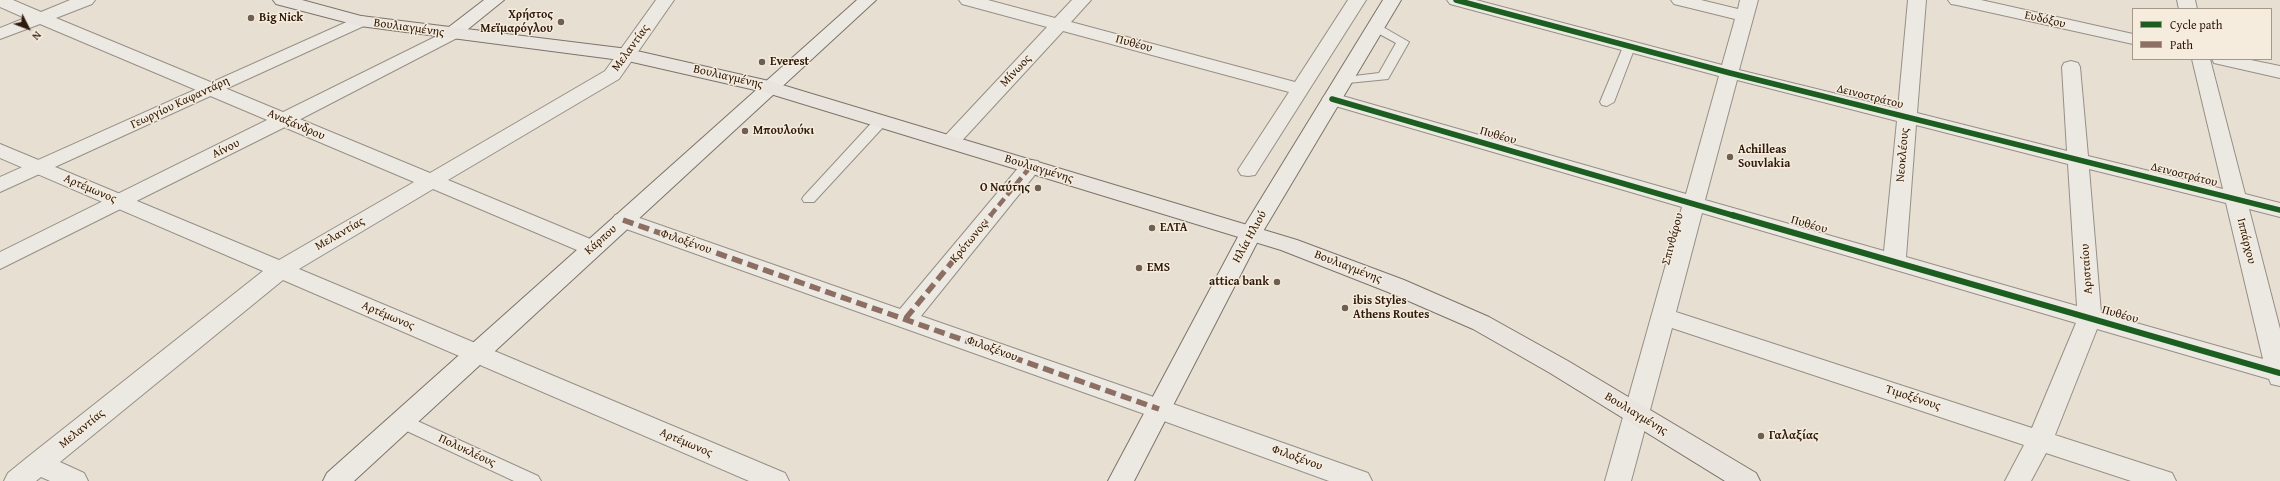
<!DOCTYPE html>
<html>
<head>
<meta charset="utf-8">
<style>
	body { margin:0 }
	#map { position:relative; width:2280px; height:481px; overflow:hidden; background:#e7dfd2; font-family:"Gentium Book Plus",serif }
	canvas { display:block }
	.legend { position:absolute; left:2132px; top:8px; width:140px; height:52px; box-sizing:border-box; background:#f5ecdd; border:1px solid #a69889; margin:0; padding:5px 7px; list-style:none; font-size:12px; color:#2f1a0c }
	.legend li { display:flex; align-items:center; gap:8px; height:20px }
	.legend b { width:20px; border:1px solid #a69889 }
	.north { position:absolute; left:8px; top:8px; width:40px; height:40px; -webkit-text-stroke:3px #f5ecdd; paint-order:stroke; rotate:132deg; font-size:11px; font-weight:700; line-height:16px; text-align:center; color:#2f1a0c }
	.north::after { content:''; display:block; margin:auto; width:14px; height:18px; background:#2f1a0c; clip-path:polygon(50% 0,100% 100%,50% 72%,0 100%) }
</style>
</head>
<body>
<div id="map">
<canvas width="2280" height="481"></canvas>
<ul class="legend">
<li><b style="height:5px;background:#1b5e20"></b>Cycle path</li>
<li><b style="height:5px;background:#8d6e63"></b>Path</li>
</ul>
<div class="north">N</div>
</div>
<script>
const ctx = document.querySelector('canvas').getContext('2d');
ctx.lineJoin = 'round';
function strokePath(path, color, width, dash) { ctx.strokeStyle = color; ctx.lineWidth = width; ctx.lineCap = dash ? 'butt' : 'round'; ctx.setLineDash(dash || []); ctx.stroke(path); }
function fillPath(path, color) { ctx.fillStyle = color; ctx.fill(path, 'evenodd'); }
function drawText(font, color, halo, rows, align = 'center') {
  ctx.font = font + ' "Gentium Book Plus",serif'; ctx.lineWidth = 3; ctx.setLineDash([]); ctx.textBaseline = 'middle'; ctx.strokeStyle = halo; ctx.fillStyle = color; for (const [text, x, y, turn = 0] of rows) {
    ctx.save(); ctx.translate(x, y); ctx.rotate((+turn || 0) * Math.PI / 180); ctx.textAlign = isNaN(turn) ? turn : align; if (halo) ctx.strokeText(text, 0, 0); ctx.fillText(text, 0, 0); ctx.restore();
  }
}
const service = new Path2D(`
	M 1376,23 L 1409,42 L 1388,79 L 1338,84 L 1337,81 L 1338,78 L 1379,73 L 1396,43 L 1372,30 L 1370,27 Z
	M 1629,43 L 1635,47 L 1614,102 L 1607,106 L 1602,105 L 1600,102 L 1623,47 Z
	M 881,117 L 888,121 L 886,124 L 814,202 L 804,202 L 802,199 L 804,196 L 876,118 Z
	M 402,414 L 538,476 L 541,481 L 514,481 L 396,426 L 393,421 L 396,416 Z`);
const pedestrian = new Path2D(`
	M 1031,160 L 1038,161 L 1041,166 L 1038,171 L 921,316 L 1168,402 L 1172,409 L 1168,416 L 1159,419 L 1150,416 L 615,225 L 612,220 L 615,215 L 623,213 L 631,215 L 900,309 L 1024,161 Z`);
const minor = new Path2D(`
	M 0,0 L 13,0 L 41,12 L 70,0 L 95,0 L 92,4 L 56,18 L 430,173 L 605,71 L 656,0 L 674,0 L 619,79 L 448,180 L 600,243 L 603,248 L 600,253 L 592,255 L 584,253 L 433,189 L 299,269 L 785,473 L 789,481 L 749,481 L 283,280 L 60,462 L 84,473 L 88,481 L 50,481 L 41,477 L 36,481 L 4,481 L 8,473 L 29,456 L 263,271 L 0,158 L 0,144 L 279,260 L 414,182 L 40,24 L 0,39 L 0,28 L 25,18 L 0,7 Z
	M 959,0 L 988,0 L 1055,18 L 1072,0 L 1091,0 L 1071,22 L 1295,82 L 1348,0 L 1366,0 L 1255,175 L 1248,176 L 1241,175 L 1238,170 L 1289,92 L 1063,31 L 957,146 L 950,148 L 943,146 L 940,142 L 943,138 L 1047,27 L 962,4 Z
	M 1447,0 L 1476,0 L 1722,65 L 1735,19 L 1674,4 L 1671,0 L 1701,0 L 1738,9 L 1740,0 L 1758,0 L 1739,70 L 1898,109 L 1908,0 L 1926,0 L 1917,113 L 2067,151 L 2062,67 L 2064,63 L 2071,61 L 2078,63 L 2080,67 L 2088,156 L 2223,189 L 2192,59 L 2210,59 L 2245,194 L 2280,203 L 2280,217 L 2249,209 L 2280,329 L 2280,386 L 2271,384 L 2269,379 L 2097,329 L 2055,435 L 2172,473 L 2176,481 L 2131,481 L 2046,453 L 2031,481 L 2005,481 L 2024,445 L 1672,328 L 1631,481 L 1605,481 L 1682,207 L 1325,103 L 1322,99 L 1325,95 L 1332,93 L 1339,95 L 1686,194 L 1719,76 L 1450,4 ZM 1737,80 L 1897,121 L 1884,251 L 1705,200 ZM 1916,125 L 2068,164 L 2077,306 L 1906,257 ZM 2089,169 L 2226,203 L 2263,359 L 2101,313 ZM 1702,213 L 2076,323 L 2032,428 L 1676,312 Z
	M 1948,0 L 1981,0 L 2133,34 L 2133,44 L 1957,5 L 1951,4 Z
	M 2177,0 L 2195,0 L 2197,9 L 2179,9 Z
	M 2212,59 L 2246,59 L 2280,66 L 2280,78 L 2214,63 Z
	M 1159,399 L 1368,473 L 1372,481 L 1329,481 L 1150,416 L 1146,409 L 1150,402 Z`);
const tertiary = new Path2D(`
	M 360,16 L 366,17 L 369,21 L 366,25 L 0,192 L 0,177 Z
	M 451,29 L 457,30 L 460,34 L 457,38 L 291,124 L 0,269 L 0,252 Z`);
const secondary = new Path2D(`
	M 484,0 L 504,0 L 457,38 L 445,38 L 442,34 L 445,30 Z
	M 857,0 L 876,0 L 354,481 L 323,481 L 327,473 Z
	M 1383,0 L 1401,0 L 1262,233 L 1134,481 L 1108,481 L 1240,233 Z`);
const primary = new Path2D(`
	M 273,0 L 302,0 L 361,16 L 628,49 L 769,81 L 1297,240 L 1404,280 L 1489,317 L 1568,361 L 1756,473 L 1760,481 L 1725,481 L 1550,373 L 1473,329 L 1388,292 L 1281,250 L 764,92 L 628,61 L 360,26 L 276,4 Z`);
const quietFar1 = new Path2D(`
	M 990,216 L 1031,166`);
const quiet = new Path2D(`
	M 623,220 L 1159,409
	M 906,318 L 991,215`);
const cyclewayFar1 = new Path2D(`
	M 1456,0 L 1730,73 L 2280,210
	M 1332,99 L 1735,216`);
const cycleway = new Path2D(`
	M 1732,215 L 2280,373`);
const markers = [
	[251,18,4,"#6f5f51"],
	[561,22,4,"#6f5f51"],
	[762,62,4,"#6f5f51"],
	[745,131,4,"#6f5f51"],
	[1730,157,4,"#6f5f51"],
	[1038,188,4,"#6f5f51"],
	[1152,228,4,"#6f5f51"],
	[1139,268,4,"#6f5f51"],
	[1277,282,4,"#6f5f51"],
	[1345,308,4,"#6f5f51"],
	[1761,436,4,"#6f5f51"]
];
const poiNames = [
	["Χρήστος",553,15,"right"],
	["Μεϊμαρόγλου",553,29,"right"],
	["Big Nick",259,18],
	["Everest",770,62],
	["Μπουλούκι",753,131],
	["Achilleas",1738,150],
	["Souvlakia",1738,164],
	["Ο Ναύτης",1030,188,"right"],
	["ΕΛΤΑ",1160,228],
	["EMS",1147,268],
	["attica bank",1269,282,"right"],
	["ibis Styles",1353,301],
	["Athens Routes",1353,315],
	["Γαλαξίας",1769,436]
];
const streetNames = [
	["Ευδόξου",2045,20,13],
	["Βουλιαγμένης",409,28,8],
	["Πυθέου",1134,44,15],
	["Μελαντίας",631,48,-54],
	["Μίνωος",1016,71,-47],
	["Βουλιαγμένης",728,77,13],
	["Δεινοστράτου",1870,97,14],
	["Γεωργίου Καφαντάρη",180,103,-25],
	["Αναξάνδρου",296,125,23],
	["Πυθέου",1498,136,16],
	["Αίνου",226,149,-26],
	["Νεοκλέους",1903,155,-85],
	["Βουλιαγμένης",1039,169,17],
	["Δεινοστράτου",2184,175,14],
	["Αρτέμωνος",90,189,23],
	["Πυθέου",1809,225,16],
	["Μελαντίας",340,234,-30],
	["Ηλία Ηλιού",1250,237,-61],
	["Σπινθάρου",1673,239,-75],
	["Κάρπου",601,240,-42],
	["Ιππάρχου",2246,241,76],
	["Φιλοξένου",686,242,19],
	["Κρότωνος",969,242,-50],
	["Βουλιαγμένης",1348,267,21],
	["Αρισταίου",2087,269,-94],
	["Πυθέου",2120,315,16],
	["Αρτέμωνος",388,316,23],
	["Φιλοξένου",992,349,20],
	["Τιμοξένους",1913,398,18],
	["Βουλιαγμένης",1636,414,31],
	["Μελαντίας",82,429,-39],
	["Αρτέμωνος",686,443,23],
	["Πολυκλέους",467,451,25],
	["Φιλοξένου",1297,458,20]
];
strokePath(service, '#968f86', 2);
strokePath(pedestrian, '#968f86', 2);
strokePath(minor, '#968f86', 2);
strokePath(tertiary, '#968f86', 2);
strokePath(secondary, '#7c746b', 2);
strokePath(primary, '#7c746b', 2);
fillPath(service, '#ece8e2');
fillPath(pedestrian, '#ece8e2');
fillPath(minor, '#ece8e2');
fillPath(tertiary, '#ece8e2');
fillPath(secondary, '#ece8e2');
fillPath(primary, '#e9e4dd');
strokePath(quietFar1, '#8d6e63', 4.5, [9, 4.5]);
strokePath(quiet, '#8d6e63', 5.5, [11, 5.5]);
strokePath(cyclewayFar1, '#1b5e20', 5.5);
strokePath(cycleway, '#1b5e20', 6);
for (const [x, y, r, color] of markers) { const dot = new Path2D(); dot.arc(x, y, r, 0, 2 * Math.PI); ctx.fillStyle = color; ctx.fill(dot); strokePath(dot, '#f5ecdd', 1.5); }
drawText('bold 12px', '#2f1a0c', '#f5ecdd', poiNames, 'left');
drawText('12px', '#2f1a0c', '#f5ecdd', streetNames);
</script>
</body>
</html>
